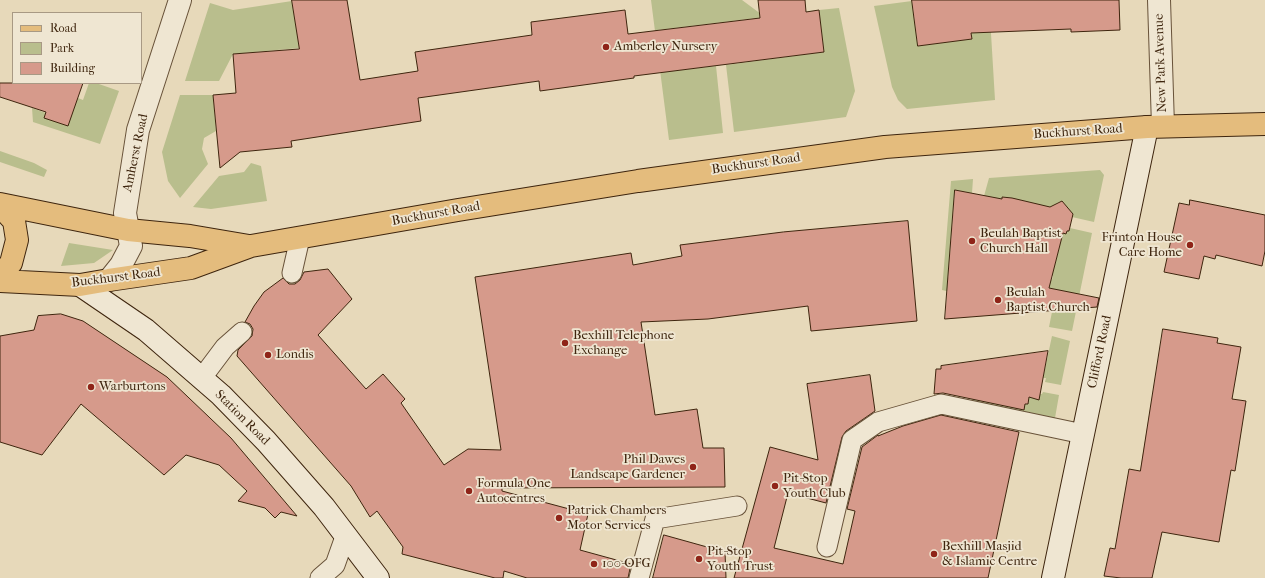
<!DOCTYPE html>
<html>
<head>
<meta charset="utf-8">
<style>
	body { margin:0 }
	#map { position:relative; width:1265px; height:578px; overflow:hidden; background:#e7d9ba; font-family:"IM FELL French Canon",serif }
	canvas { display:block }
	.legend { position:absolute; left:12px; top:12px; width:130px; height:72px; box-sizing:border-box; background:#efe6d2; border:1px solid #a89984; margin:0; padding:5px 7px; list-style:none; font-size:12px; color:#3e250e }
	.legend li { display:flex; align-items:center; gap:8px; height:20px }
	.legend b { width:20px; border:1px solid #a89984 }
</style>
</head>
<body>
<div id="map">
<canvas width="1265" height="578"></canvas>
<ul class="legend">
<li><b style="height:5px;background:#e4bc7d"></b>Road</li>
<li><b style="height:11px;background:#b9be8d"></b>Park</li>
<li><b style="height:11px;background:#d69a8b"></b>Building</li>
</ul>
</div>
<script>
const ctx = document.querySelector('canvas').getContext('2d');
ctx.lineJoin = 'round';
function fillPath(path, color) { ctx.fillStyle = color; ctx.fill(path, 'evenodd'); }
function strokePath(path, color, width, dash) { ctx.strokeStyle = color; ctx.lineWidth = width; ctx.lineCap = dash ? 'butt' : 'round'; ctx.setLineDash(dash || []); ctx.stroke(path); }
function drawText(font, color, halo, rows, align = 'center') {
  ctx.font = font + ' "IM FELL French Canon",serif'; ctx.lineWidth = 3.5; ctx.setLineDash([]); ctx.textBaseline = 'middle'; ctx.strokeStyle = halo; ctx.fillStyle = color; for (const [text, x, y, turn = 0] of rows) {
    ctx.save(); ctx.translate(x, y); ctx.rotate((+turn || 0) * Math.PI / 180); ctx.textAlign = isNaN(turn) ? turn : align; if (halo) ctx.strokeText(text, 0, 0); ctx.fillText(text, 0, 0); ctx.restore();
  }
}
const green = new Path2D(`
	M 651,0 L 742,0 L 765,17 L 658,30 L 663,72 L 716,66 L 723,133 L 669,140 Z
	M 967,0 L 989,0 L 995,100 L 907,109 L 898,100 L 892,87 L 874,6 L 912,1 L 918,46 L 972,39 Z
	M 292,1 L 299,48 L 233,54 L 219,81 L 185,81 L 210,3 L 233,10 Z
	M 839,8 L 855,91 L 846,117 L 734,132 L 726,65 L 824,52 L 819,10 Z
	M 89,83 L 96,83 L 119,91 L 100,144 L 33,122 L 32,108 L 46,113 L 78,98 L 83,100 Z
	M 180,95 L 213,95 L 216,131 L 204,138 L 202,149 L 208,164 L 180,198 L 168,181 L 162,152 Z
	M 0,151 L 34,163 L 47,170 L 44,177 L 0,162 Z
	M 251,163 L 261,166 L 267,201 L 211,209 L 193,207 L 219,176 L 244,172 Z
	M 1100,170 L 1104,175 L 1094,222 L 1072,217 L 1067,213 L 1068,208 L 1064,204 L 1059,202 L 1054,205 L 1053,210 C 1037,203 1019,200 1002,197 L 1001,199 L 984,196 L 989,178 Z
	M 973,179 L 972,193 L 955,190 L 948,277 L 969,296 L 942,290 L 951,181 Z
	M 1070,228 L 1092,233 L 1072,331 L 1049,327 L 1052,312 L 1055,313 L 1056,309 L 1048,290 L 1050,279 L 1052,280 L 1053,276 L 1050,275 L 1053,263 L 1055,264 L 1063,233 L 1066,234 L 1067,231 L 1069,231 Z
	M 69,243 L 113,250 L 94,263 L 61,266 Z
	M 1052,336 L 1070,341 L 1061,385 L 1045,382 L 1046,378 L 1043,378 Z
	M 1043,392 L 1059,395 L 1055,418 L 971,402 L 972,393 L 1027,404 L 1029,397 L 1038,399 L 1040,394 L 1042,394 Z`);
const building = new Path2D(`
	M 292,0 L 347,0 L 360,80 L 418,71 L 415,52 L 532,35 L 531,22 L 625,10 L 628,34 L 760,18 L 758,0 L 805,0 L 806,12 L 819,10 L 824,52 L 634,76 L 634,78 L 540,91 L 539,81 L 418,98 L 421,121 L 291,141 L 292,147 L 240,152 L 220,168 L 213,95 L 236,93 L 233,54 L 299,49 Z
	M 912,0 L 1119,0 L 1120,30 L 1071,32 L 1071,29 L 971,33 L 972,39 L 918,46 Z
	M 0,83 L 83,83 L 68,126 L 44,118 L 46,112 L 0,97 Z
	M 955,190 L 1002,199 L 1002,197 L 1012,198 L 1050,207 L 1062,201 L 1073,214 L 1069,231 L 1067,231 L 1066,234 L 1063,233 L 1049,288 L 1099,298 L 1097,307 L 945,319 Z
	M 1190,200 L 1265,215 L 1265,251 L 1262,266 L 1216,255 L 1215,259 L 1204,256 L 1199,279 L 1164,272 L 1179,203 L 1189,205 Z
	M 908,221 L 917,321 L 811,331 L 808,306 L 708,319 L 641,322 L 655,415 L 697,409 L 703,448 L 724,448 L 725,487 L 502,488 L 502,491 L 588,514 L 580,550 L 631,564 L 628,578 L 527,578 L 504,571 L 503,578 L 495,578 L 402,554 L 403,547 L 377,511 L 370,517 L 351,486 L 237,356 L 238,350 L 252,336 L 253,329 L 250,324 L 245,322 L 254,306 L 264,292 L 283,278 L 289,284 L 295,284 L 300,280 L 304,272 L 328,269 L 352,299 L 318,335 L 366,389 L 383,374 L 405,399 L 401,403 L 444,465 L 468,449 L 501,450 L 475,277 L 631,253 L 633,265 L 682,256 L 680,245 L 783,232 Z
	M 61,314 L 83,321 L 167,377 L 231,438 L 297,516 L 281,512 L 275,518 L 265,508 L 238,501 L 247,491 L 219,465 L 186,455 L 164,475 L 81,404 L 42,455 L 0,442 L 0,336 L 34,330 L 38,316 Z
	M 1163,329 L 1218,338 L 1217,343 L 1241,347 L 1232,399 L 1246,401 L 1235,471 L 1231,470 L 1219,542 L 1162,532 L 1152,578 L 1121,578 L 1104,576 L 1110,548 L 1115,549 L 1129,469 L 1140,471 Z
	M 1048,351 L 1039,400 L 1029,397 L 1028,404 L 1025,404 L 1024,410 L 943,393 L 934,394 L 936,369 L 941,369 L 941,366 Z
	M 870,375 L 875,411 L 846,431 L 842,437 L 826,503 L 788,493 L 774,548 L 843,564 L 855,511 L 847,509 L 862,447 L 878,435 L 878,436 L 903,426 L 941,415 L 1019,432 L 988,578 L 734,578 L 770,447 L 818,460 L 807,384 Z
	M 664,535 L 725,552 L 726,578 L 653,578 Z`);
const lane = new Path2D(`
	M 292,273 L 300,238
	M 201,379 L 225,347 L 242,332
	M 827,547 L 852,440 L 878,422 L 941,404 L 1083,434
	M 320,578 L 335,565 L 346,534
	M 639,578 L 655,519 L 737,506`);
const street = new Path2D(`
	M 1159,0 L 1163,126
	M 109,280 L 121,265 L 131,246 L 125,213 L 138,130 L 180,0`);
const secondary = new Path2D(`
	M 80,285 L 146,330 L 221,395 L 266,441 L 324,507 L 378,578
	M 1053,578 L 1147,127`);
const primary = new Path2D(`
	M 0,204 L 128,230 L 190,236 L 249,246
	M 0,206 L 14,221 L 17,240 L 11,263 L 0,276
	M 0,281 L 80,285 L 109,280 L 191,268 L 251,246 L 458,210 L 638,181 L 885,147 L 1147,127 L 1265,124`);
const markers = [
	[606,47,4,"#8f2418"],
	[972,241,4,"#8f2418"],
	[1190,245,4,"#8f2418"],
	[998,300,4,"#8f2418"],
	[565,343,4,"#8f2418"],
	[268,355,4,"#8f2418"],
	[91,387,4,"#8f2418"],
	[693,467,4,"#8f2418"],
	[775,486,4,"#8f2418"],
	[469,491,4,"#8f2418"],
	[559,518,4,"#8f2418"],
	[934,554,4,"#8f2418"],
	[699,559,4,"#8f2418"],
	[594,564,4,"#8f2418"]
];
const poiNames = [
	["Amberley Nursery",614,47],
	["Beulah Baptist",980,234],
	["Church Hall",980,249],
	["Frinton House",1182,238,"right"],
	["Care Home",1182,253,"right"],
	["Beulah",1006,293],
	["Baptist Church",1006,308],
	["Bexhill Telephone",573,336],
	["Exchange",573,351],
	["Londis",276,355],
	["Warburtons",99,387],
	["Phil Dawes",685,460,"right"],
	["Landscape Gardener",685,475,"right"],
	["Pit-Stop",783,479],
	["Youth Club",783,494],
	["Formula One",477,484],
	["Autocentres",477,499],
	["Patrick Chambers",567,511],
	["Motor Services",567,526],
	["Bexhill Masjid",942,547],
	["& Islamic Centre",942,562],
	["Pit-Stop",707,552],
	["Youth Trust",707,567],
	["100-OFG",602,564]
];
const streetNames = [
	["New Park Avenue",1161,63,-92],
	["Buckhurst Road",1078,132,-4],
	["Amherst Road",136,153,-78],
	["Buckhurst Road",756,164,-8],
	["Buckhurst Road",436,214,-10],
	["Buckhurst Road",116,278,-7],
	["Clifford Road",1100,352,-78],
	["Station Road",242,418,45]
];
fillPath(green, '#b9be8d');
fillPath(building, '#d69a8b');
strokePath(building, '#3e250e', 1);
strokePath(lane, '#685239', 21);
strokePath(street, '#685239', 24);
strokePath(secondary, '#3e250e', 24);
strokePath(primary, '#3e250e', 24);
strokePath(lane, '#efe6d2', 19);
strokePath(street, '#efe6d2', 22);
strokePath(secondary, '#efe6d2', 22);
strokePath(primary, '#e4bc7d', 22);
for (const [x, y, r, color] of markers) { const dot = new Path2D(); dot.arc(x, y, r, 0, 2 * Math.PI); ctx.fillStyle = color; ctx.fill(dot); strokePath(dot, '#efe6d2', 1.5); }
drawText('13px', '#3e250e', '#efe6d2', poiNames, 'left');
drawText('13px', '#3e250e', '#efe6d2', streetNames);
</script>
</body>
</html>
